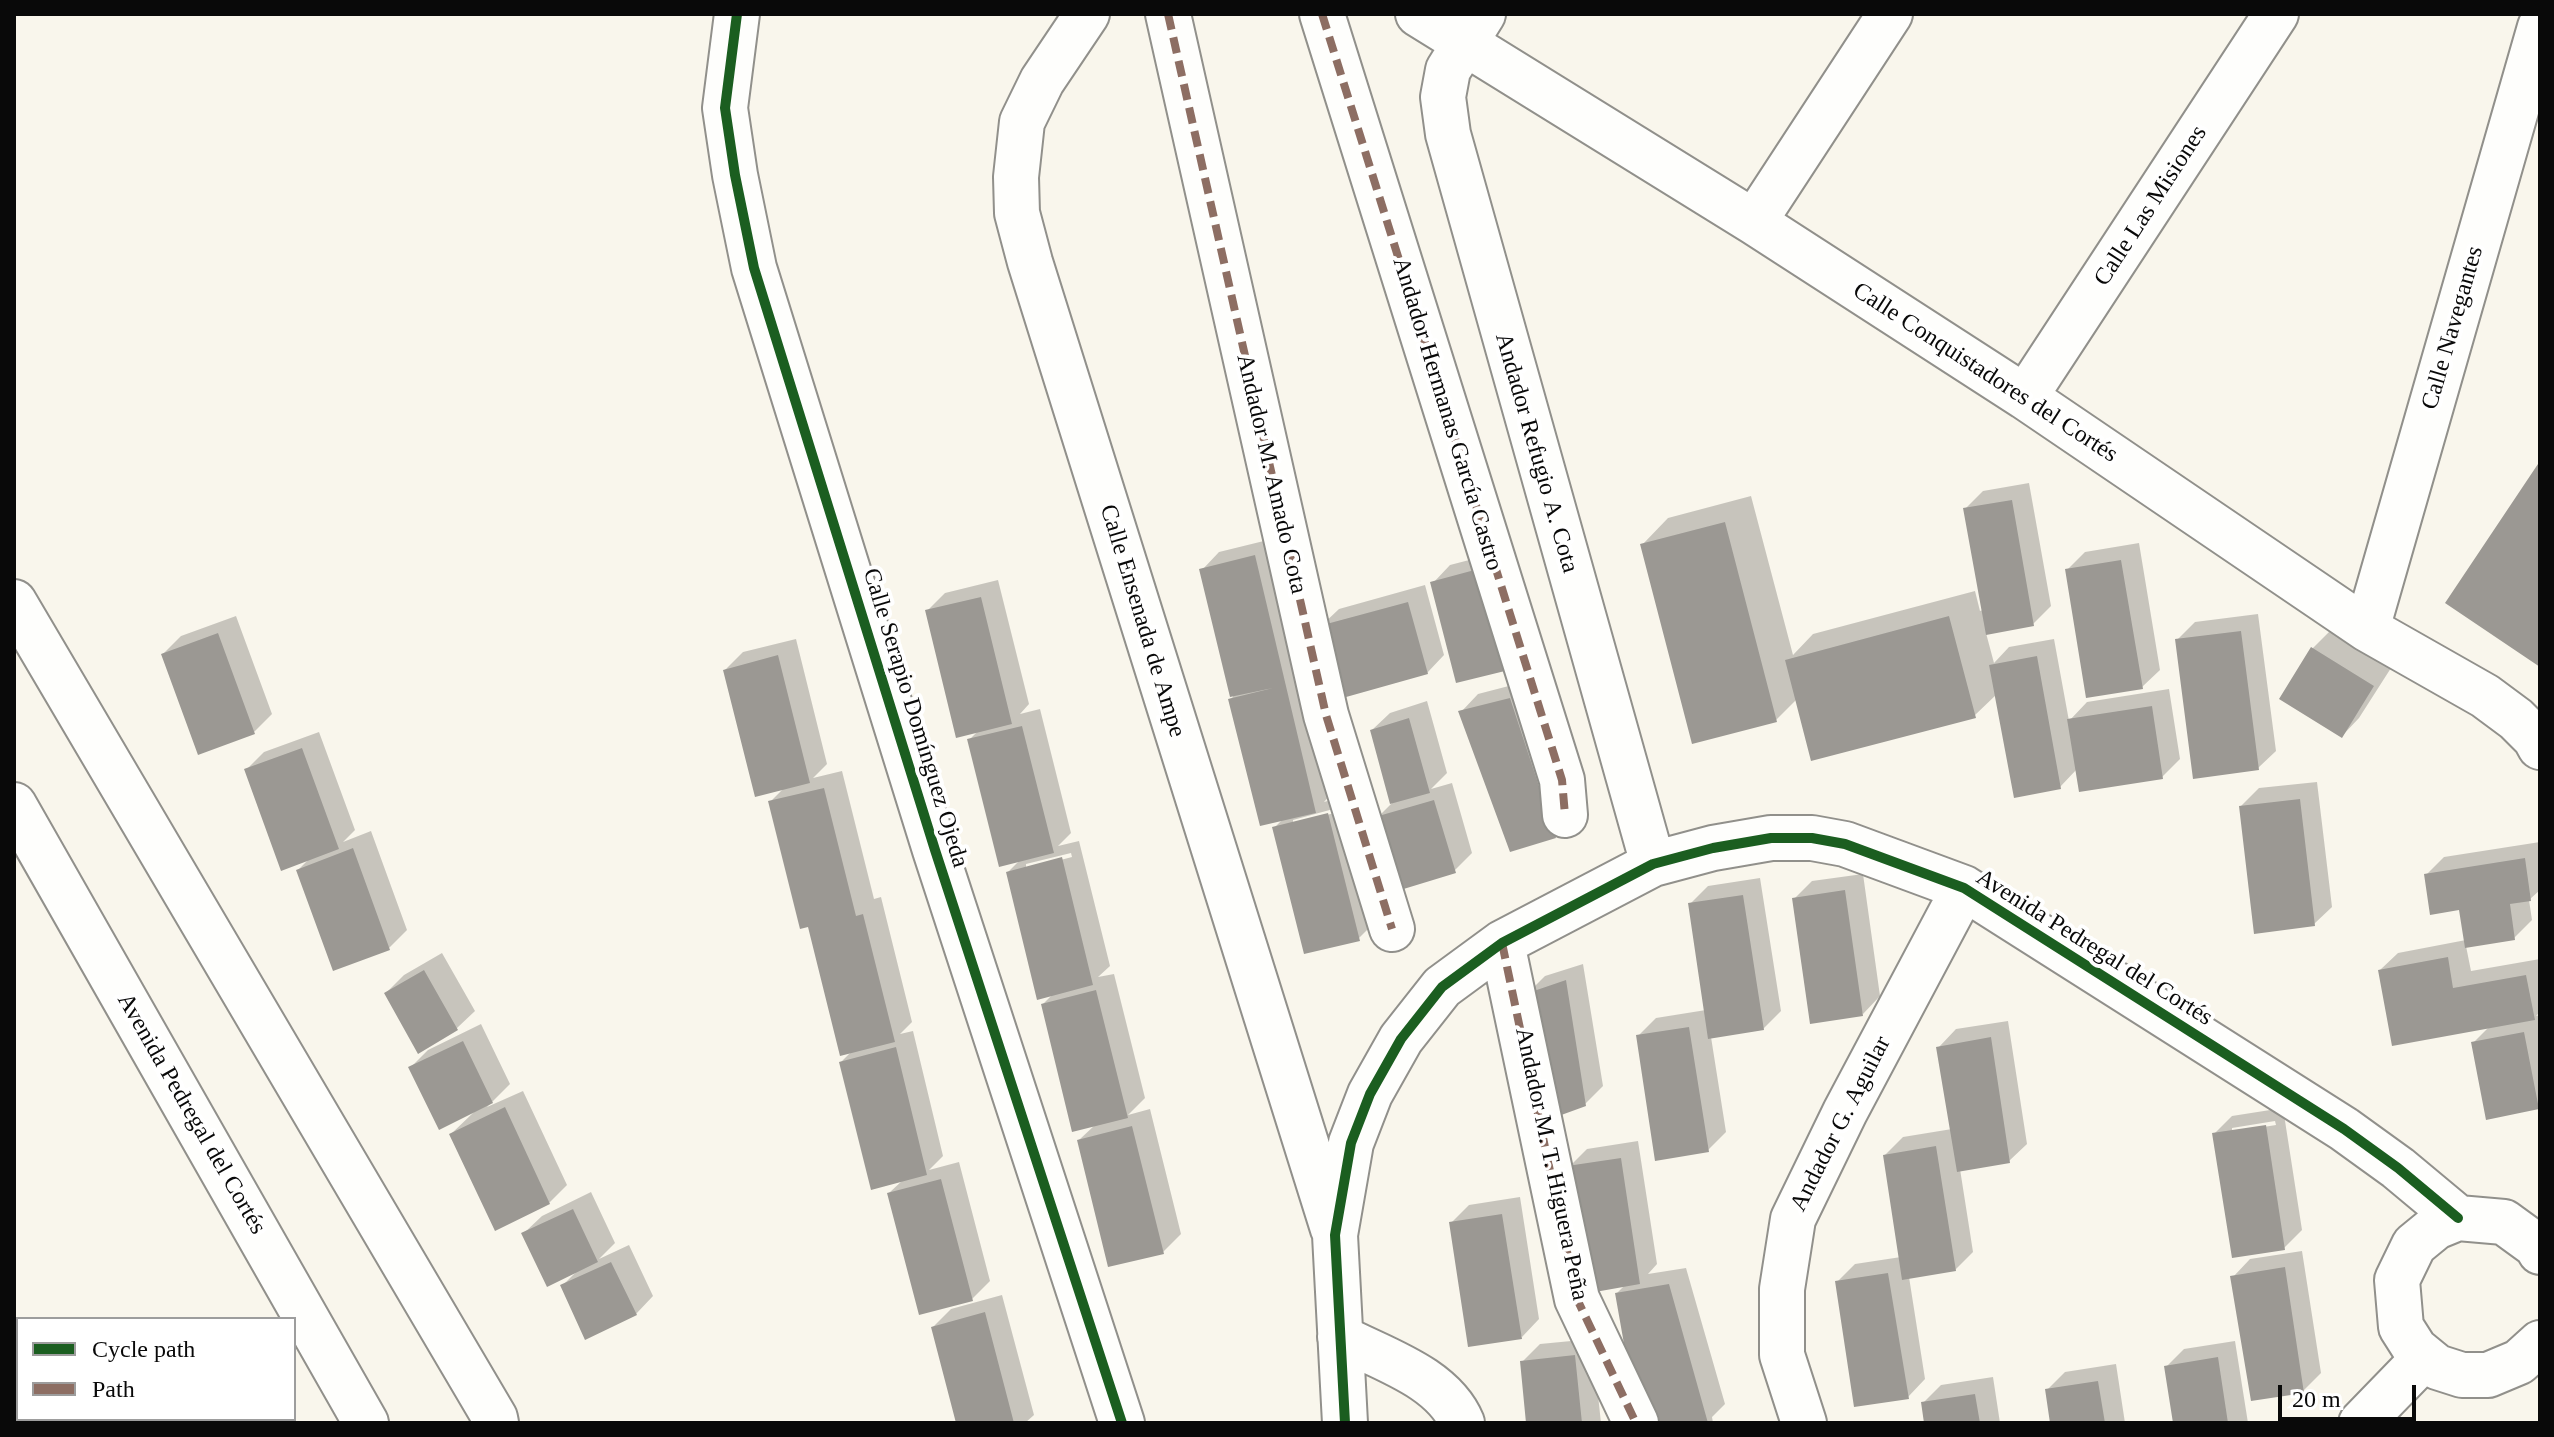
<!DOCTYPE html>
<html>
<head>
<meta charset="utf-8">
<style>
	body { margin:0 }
	#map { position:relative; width:2554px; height:1437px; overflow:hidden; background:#f9f6ec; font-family:"Times New Roman",serif }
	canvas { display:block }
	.frame { position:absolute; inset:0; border:16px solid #090909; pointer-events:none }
	.legend { position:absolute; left:16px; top:1317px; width:280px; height:104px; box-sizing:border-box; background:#fff; border:2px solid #9d9d9d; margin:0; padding:10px 14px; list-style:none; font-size:24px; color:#090909 }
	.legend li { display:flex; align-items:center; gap:16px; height:40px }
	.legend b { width:40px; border:2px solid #9d9d9d }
	.scale { position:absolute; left:2278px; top:1385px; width:138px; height:36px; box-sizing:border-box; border:4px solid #090909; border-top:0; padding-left:10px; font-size:24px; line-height:28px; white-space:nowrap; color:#090909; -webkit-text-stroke:6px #fff; paint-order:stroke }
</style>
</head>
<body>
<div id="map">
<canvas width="2554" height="1437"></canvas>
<div class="frame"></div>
<ul class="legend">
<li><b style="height:10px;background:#1b5e20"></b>Cycle path</li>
<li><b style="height:10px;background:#8d6e63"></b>Path</li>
</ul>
<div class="scale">20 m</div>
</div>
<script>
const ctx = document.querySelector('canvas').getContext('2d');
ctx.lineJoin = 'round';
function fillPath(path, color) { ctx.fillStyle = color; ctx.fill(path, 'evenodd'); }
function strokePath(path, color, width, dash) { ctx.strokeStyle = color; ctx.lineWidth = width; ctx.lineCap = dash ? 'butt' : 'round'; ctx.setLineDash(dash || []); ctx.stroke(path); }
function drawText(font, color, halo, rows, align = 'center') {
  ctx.font = font + ' "Times New Roman",serif'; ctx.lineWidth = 8; ctx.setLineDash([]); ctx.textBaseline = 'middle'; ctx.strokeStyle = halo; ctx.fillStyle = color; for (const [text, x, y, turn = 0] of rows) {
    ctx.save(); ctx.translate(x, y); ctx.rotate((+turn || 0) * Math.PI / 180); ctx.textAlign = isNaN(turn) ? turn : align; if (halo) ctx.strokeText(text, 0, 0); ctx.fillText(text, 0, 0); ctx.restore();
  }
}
const shadow = new Path2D(`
	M 2029,483 L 2051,606 L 2033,624 L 1986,633 L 1994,663 L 2009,647 L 2054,639 L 2069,721 L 2087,702 L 2169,689 L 2180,759 L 2162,777 L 2077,769 L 2060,787 L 1997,694 L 1974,716 L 1797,699 L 1776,720 L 1642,545 L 1668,518 L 1751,496 L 1793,655 L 1813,634 L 1975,591 L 1980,611 L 1983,610 L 1965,509 L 1983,491 Z
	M 1272,539 L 1332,793 L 1324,802 L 1345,796 L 1376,921 L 1358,939 L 1274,828 L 1284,818 L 1230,699 L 1233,697 L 1202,570 L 1219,552 ZM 1337,808 L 1338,812 L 1293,824 L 1293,820 Z
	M 2139,543 L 2160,670 L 2142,687 L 2067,570 L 2085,552 Z
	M 1500,552 L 1525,651 L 1433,583 L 1450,565 Z
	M 998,580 L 1029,704 L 1020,714 L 1040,709 L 1071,833 L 1058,846 L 1079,841 L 1110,966 L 1098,977 L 1114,974 L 1145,1098 L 1128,1115 L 1150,1109 L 1181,1234 L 1163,1252 L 1079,1140 L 1096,1124 L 1043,1004 L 1054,993 L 1008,872 L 1021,859 L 969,740 L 978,731 L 927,611 L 945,593 ZM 1071,853 L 1072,857 L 1026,869 L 1026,864 Z
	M 1425,585 L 1444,655 L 1427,673 L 1321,626 L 1339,609 Z
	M 2258,614 L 2276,751 L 2258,768 L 2177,640 L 2195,622 Z
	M 236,616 L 272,714 L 254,732 L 163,654 L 181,636 Z
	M 2331,630 L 2391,668 L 2359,718 L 2342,736 L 2282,698 L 2313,648 Z
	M 796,639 L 827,764 L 813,778 L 842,771 L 874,899 L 881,897 L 912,1022 L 900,1034 L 913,1031 L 943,1156 L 929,1170 L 959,1162 L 990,1281 L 972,1299 L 889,1193 L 904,1179 L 841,1062 L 853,1050 L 809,925 L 770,802 L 784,788 L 725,670 L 743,652 Z
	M 1528,681 L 1573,818 L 1555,836 L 1461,712 L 1478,694 Z
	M 1427,701 L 1447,773 L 1431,789 L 1452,783 L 1472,853 L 1454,871 L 1377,818 L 1392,803 L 1372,730 L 1390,713 Z
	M 319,732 L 355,830 L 343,842 L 371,831 L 407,930 L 389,948 L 298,870 L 310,858 L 246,770 L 264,752 Z
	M 2317,782 L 2332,907 L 2314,924 L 2241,806 L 2259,788 Z
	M 2540,842 L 2540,890 L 2529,900 L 2532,920 L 2514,938 L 2466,946 L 2471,971 L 2540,959 L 2540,1012 L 2536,1016 L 2540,1015 L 2540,1105 L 2538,1107 L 2473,1043 L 2490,1026 L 2380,970 L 2398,953 L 2466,940 L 2461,908 L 2426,875 L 2444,857 Z
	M 1863,874 L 1880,996 L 1863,1014 L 1794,899 L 1812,881 Z
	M 1760,878 L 1781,1011 L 1763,1029 L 1711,1037 L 1726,1132 L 1708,1150 L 1638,1036 L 1656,1018 L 1706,1010 L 1690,904 L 1708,886 Z
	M 442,953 L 475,1011 L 457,1028 L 419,1051 L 386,993 L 404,975 Z
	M 1583,964 L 1603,1086 L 1585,1104 L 1527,994 L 1545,976 Z
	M 2008,1021 L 2027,1144 L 2009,1161 L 1960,1169 L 1973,1252 L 1955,1270 L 1909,1277 L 1925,1379 L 1908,1397 L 1837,1282 L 1855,1264 L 1901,1257 L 1885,1155 L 1903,1137 L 1952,1129 L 1939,1047 L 1956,1029 Z
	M 481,1024 L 510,1084 L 487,1107 L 523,1091 L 567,1185 L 549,1203 L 451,1134 L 474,1112 L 410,1068 L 428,1050 Z
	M 2283,1108 L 2302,1230 L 2284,1248 L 2214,1134 L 2232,1116 ZM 2275,1121 L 2276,1125 L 2232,1132 L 2232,1128 Z
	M 1638,1141 L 1657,1264 L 1648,1274 L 1686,1268 L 1725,1404 L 1712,1417 L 1713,1423 L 1640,1423 L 1617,1293 L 1626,1284 L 1569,1167 L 1587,1149 Z
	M 591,1192 L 615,1243 L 599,1259 L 629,1245 L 653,1296 L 636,1314 L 562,1286 L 577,1271 L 524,1233 L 542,1216 Z
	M 1520,1197 L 1539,1319 L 1522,1337 L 1451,1223 L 1469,1205 Z
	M 2302,1251 L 2321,1373 L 2303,1391 L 2233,1277 L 2250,1259 Z
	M 1002,1295 L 1034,1415 L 1025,1423 L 958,1423 L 933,1327 L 951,1309 Z
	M 1592,1339 L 1601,1423 L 1528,1423 L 1522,1362 L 1540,1344 Z
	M 2235,1341 L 2248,1423 L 2175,1423 L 2166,1367 L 2184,1349 Z
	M 2116,1364 L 2125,1423 L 2052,1423 L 2047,1390 L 2065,1372 Z
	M 1993,1377 L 2000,1423 L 1926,1423 L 1923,1403 L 1941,1385 Z`);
const building = new Path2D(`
	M 2540,461 L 2540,667 L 2445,603 Z
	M 2012,500 L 2034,626 L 1986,635 L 1963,508 Z
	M 1725,522 L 1777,722 L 1692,744 L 1640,544 Z
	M 1255,555 L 1316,813 L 1260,826 L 1228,699 L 1273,688 L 1230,697 L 1199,569 Z
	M 2121,560 L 2143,689 L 2086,698 L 2065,569 Z
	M 1482,568 L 1509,670 L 1456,683 L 1430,582 Z
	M 981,597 L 1012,724 L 956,738 L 925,610 Z
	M 1408,602 L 1428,674 L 1339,699 L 1319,626 Z
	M 1949,616 L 1976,718 L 1811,761 L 1785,660 Z
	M 2241,631 L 2259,770 L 2193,779 L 2175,639 Z
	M 218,633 L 255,734 L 198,755 L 161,654 Z
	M 2311,647 L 2374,686 L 2342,738 L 2279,699 Z
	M 778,655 L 810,783 L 755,797 L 723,670 Z
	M 2037,656 L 2061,789 L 2014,798 L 1989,665 Z
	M 1510,698 L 1556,838 L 1510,852 L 1458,711 Z
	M 2152,706 L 2163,779 L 2079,792 L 2067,719 Z
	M 1409,718 L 1430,793 L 1390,804 L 1370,730 Z
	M 1022,726 L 1054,853 L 999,867 L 967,739 Z
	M 302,748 L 339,849 L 281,871 L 244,769 Z
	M 824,788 L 856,916 L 863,914 L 895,1042 L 840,1056 L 808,927 L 800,929 L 768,801 Z
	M 2300,799 L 2315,926 L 2254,934 L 2239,806 Z
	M 1434,800 L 1456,873 L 1397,891 L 1375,817 Z
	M 1328,813 L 1360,941 L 1304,954 L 1272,827 Z
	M 353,848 L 390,950 L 333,971 L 296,870 Z
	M 1062,857 L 1093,985 L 1037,1000 L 1006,872 Z
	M 2525,858 L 2531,901 L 2510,904 L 2515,940 L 2465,948 L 2459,910 L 2430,915 L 2424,874 Z
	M 1845,890 L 1863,1016 L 1810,1024 L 1792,898 Z
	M 1743,895 L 1764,1030 L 1708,1039 L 1688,903 Z
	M 2448,957 L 2453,988 L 2526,975 L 2535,1020 L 2392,1046 L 2378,970 Z
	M 424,970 L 458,1030 L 418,1054 L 384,993 Z
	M 1566,980 L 1586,1106 L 1553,1118 L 1525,994 Z
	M 1096,990 L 1128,1118 L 1072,1132 L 1041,1004 Z
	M 1689,1027 L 1709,1152 L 1655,1161 L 1636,1035 Z
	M 2524,1032 L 2539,1109 L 2486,1120 L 2471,1042 Z
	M 1991,1037 L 2010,1163 L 1957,1172 L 1936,1047 Z
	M 463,1041 L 493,1103 L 439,1130 L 408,1067 Z
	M 896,1047 L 927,1175 L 871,1190 L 839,1062 Z
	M 505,1107 L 550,1204 L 495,1231 L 449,1134 Z
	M 2266,1125 L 2285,1250 L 2232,1258 L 2212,1133 Z
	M 1132,1126 L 1164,1254 L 1108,1267 L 1077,1140 Z
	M 1936,1146 L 1956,1271 L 1902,1280 L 1883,1155 Z
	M 1621,1158 L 1640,1284 L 1595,1292 L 1567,1166 Z
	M 941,1179 L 973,1301 L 919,1315 L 887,1193 Z
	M 573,1209 L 598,1262 L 547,1287 L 521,1233 Z
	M 1502,1214 L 1522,1339 L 1468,1347 L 1449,1222 Z
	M 611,1262 L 637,1315 L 585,1340 L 560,1285 Z
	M 2285,1267 L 2304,1393 L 2251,1401 L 2230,1276 Z
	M 1888,1273 L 1909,1399 L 1854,1407 L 1835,1281 Z
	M 1669,1284 L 1708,1423 L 1638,1423 L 1615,1293 Z
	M 985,1312 L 1014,1423 L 956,1423 L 931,1327 Z
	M 1575,1355 L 1582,1423 L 1526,1423 L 1520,1361 Z
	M 2218,1357 L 2228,1423 L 2173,1423 L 2164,1366 Z
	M 2098,1381 L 2105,1423 L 2050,1423 L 2045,1389 Z
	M 1975,1394 L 1980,1423 L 1924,1423 L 1921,1402 Z`);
const minor = new Path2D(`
	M 737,14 L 725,108 L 735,175 L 754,268 L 935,850 L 1122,1423
	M 1087,14 L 1042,81 L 1022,122 L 1016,177 L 1017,213 L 1030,262 L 1333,1229
	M 1168,14 L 1326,715 L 1392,929
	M 1322,14 L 1562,780 L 1565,815
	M 1418,14 L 1754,222 L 2025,397 L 2367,629 L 2485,696 L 2516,719 L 2535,738 L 2540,747
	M 1483,14 L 1448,70 L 1443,97 L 1448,134 L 1653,864
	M 1754,222 L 1890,14
	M 2025,397 L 2276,14
	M 14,602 L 495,1418 L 496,1423
	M 2367,629 L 2540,27
	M 14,805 L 366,1423
	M 1502,943 L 1577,1299 L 1636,1423
	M 2540,1252 L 2537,1246 L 2504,1222 L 2458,1218 L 2436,1227 L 2414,1245 L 2397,1280 L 2401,1327 L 2415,1349 L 2437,1367 L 2462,1375 L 2488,1375 L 2519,1362 L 2540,1343
	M 1340,1337 C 1382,1359 1443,1377 1462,1423
	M 1345,1423 L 1335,1235 L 1351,1143 L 1370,1094 L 1401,1039 L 1442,987 L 1502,943 L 1653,864 L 1713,848 L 1771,838 L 1812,838 L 1845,844 L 1964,888 L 2344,1129 L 2398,1168 L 2458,1218
	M 1804,1423 L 1782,1355 L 1782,1289 L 1793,1219 L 1845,1112 L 1964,888
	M 2361,1423 L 2424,1358`);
const quiet = new Path2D(`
	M 1168,14 L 1326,715 L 1392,929
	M 1322,14 L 1562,780 L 1565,815
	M 1502,943 L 1577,1299 L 1636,1423`);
const cycleway = new Path2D(`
	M 737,14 L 725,108 L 735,175 L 754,268 L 935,850 L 1122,1423
	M 1345,1423 L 1335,1235 L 1351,1143 L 1370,1094 L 1401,1039 L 1442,987 L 1502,943 L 1653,864 L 1713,848 L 1771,838 L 1812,838 L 1845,844 L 1964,888 L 2344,1129 L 2398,1168 L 2458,1218`);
const streetNames = [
	["Calle Las Misiones",2151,206,-57],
	["Calle Navegantes",2453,328,-74],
	["Calle Conquistadores del Cortés",1985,373,33],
	["Andador Hermanas García Castro",1447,414,73],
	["Andador Refugio A. Cota",1536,453,74],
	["Andador M. Amado Cota",1271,474,77],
	["Calle Ensenada de Ampe",1142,621,73],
	["Calle Serapio Domínguez Ojeda",915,718,73],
	["Avenida Pedregal del Cortés",2094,948,32],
	["Avenida Pedregal del Cortés",191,1114,60],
	["Andador G. Aguilar",1841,1124,-63],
	["Andador M. T. Higuera Peña",1551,1164,78]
];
fillPath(shadow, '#0003');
fillPath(building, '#9b9893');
strokePath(minor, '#91908b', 48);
strokePath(minor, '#fefefc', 44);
strokePath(quiet, '#8d6e63', 8, [16, 8]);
strokePath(cycleway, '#1b5e20', 10);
drawText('24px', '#090909', '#fff', streetNames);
</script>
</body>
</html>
